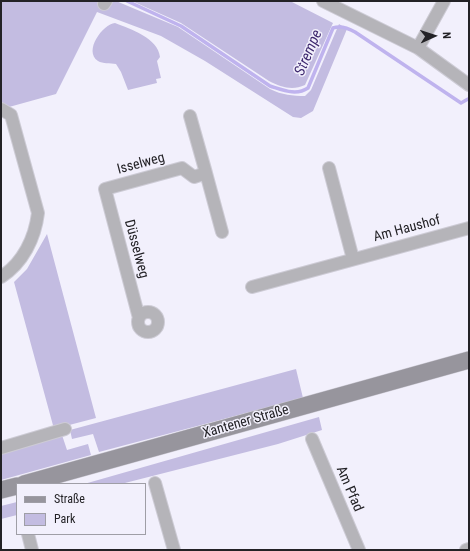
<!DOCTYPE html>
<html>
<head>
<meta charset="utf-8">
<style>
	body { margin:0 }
	#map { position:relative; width:470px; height:551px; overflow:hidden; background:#f2f0fc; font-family:"Roboto Condensed",sans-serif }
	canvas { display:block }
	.frame { position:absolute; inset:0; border:2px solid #232226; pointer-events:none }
	.legend { position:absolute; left:16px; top:483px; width:130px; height:52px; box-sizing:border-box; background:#f2f0fc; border:1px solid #9f9ea6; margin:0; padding:5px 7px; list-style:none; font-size:12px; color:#232226 }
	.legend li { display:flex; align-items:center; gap:8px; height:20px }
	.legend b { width:20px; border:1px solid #9f9ea6 }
	.north { position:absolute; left:414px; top:16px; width:40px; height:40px; -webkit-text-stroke:3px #f2f0fc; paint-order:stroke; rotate:87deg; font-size:11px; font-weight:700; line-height:16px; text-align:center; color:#232226 }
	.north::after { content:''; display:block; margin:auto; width:14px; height:18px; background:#232226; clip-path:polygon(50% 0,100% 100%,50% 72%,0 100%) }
</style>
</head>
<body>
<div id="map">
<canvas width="470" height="551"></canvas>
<div class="frame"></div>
<ul class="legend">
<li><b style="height:5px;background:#97959d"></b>Straße</li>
<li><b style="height:11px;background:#c3bce1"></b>Park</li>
</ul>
<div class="north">N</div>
</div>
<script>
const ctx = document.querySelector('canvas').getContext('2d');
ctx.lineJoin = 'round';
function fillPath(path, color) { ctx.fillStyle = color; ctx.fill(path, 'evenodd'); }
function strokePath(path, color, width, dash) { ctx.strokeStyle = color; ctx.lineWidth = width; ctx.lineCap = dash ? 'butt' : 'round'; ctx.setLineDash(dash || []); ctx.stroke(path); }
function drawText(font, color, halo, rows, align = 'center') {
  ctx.font = font + ' "Roboto Condensed",sans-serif'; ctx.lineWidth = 3; ctx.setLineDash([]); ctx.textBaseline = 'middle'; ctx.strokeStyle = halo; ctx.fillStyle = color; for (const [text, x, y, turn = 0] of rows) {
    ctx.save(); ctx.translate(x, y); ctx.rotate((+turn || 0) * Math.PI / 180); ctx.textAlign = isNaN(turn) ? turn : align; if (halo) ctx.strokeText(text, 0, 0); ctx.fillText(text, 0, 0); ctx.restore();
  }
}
const green = new Path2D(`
	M 1,1 L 116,1 L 178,27 L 270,89 C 282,95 293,96 305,96 L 311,90 L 339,24 L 347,29 L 313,111 L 301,118 L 293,117 L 205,61 L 161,36 L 97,12 L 56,94 L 9,107 L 1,102 Z
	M 132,1 L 290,1 L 333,23 L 305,85 C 292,91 281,87 269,81 L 181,23 Z
	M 115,23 C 131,29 158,38 160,57 L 157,61 L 161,78 L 156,79 L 157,83 L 128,90 L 121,72 L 116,64 C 110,63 103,64 98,61 C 83,51 103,24 115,23 Z
	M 47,234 L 96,418 L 54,429 L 14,282 L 27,269 Z
	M 296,369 L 303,398 L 99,452 L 93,434 L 72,439 L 70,430 Z
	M 319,417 L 322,430 L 278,444 L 121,484 L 84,484 Z
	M 62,435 L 67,450 L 88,444 L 91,455 L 1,480 L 1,452 Z
	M 17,502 L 17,515 L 1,519 L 1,506 Z`);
const stream = new Path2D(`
	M 127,1 L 181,26 L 270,86 C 283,90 296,96 308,88 L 333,28 C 341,25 348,28 355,32 L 461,103 L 468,99`);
const street = new Path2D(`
	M 323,1 L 418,48 L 469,85
	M 104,4 L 106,1
	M 418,48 L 444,1
	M 1,109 L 11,115 L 38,213 C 35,238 23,263 1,277
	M 329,168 L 353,259
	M 206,173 L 222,232
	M 252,287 L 469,228
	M138 322a10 10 0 1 1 20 0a10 10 0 1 1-20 0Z
	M 139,318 L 105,189 L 182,168 L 194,177 L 206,173 L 190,116
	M 312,439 L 359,550
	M 1,448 L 65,429
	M 155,483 L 174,550
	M 28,534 L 32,550
	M 466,550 L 469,549`);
const secondary = new Path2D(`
	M 24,484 L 469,360
	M 1,490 L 17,486`);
const streetNames = [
	["Isselweg",141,164,-15],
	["Am Haushof",407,229,-15],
	["Düsselweg",136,249,75],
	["Xantener Straße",246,422,-16],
	["Am Pfad",349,489,67]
];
const waterNames = [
	["Strempe",309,53,-67]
];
fillPath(green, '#c3bce1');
strokePath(stream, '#bfb3ee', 3.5);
strokePath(street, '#cdcbd5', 14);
strokePath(secondary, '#cdcbd5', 18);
strokePath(street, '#b5b4b9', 12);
strokePath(secondary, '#97959d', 17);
drawText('14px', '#232226', '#f2f0fc', streetNames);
drawText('italic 15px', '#402b70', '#f2f0fc', waterNames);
</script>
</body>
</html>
